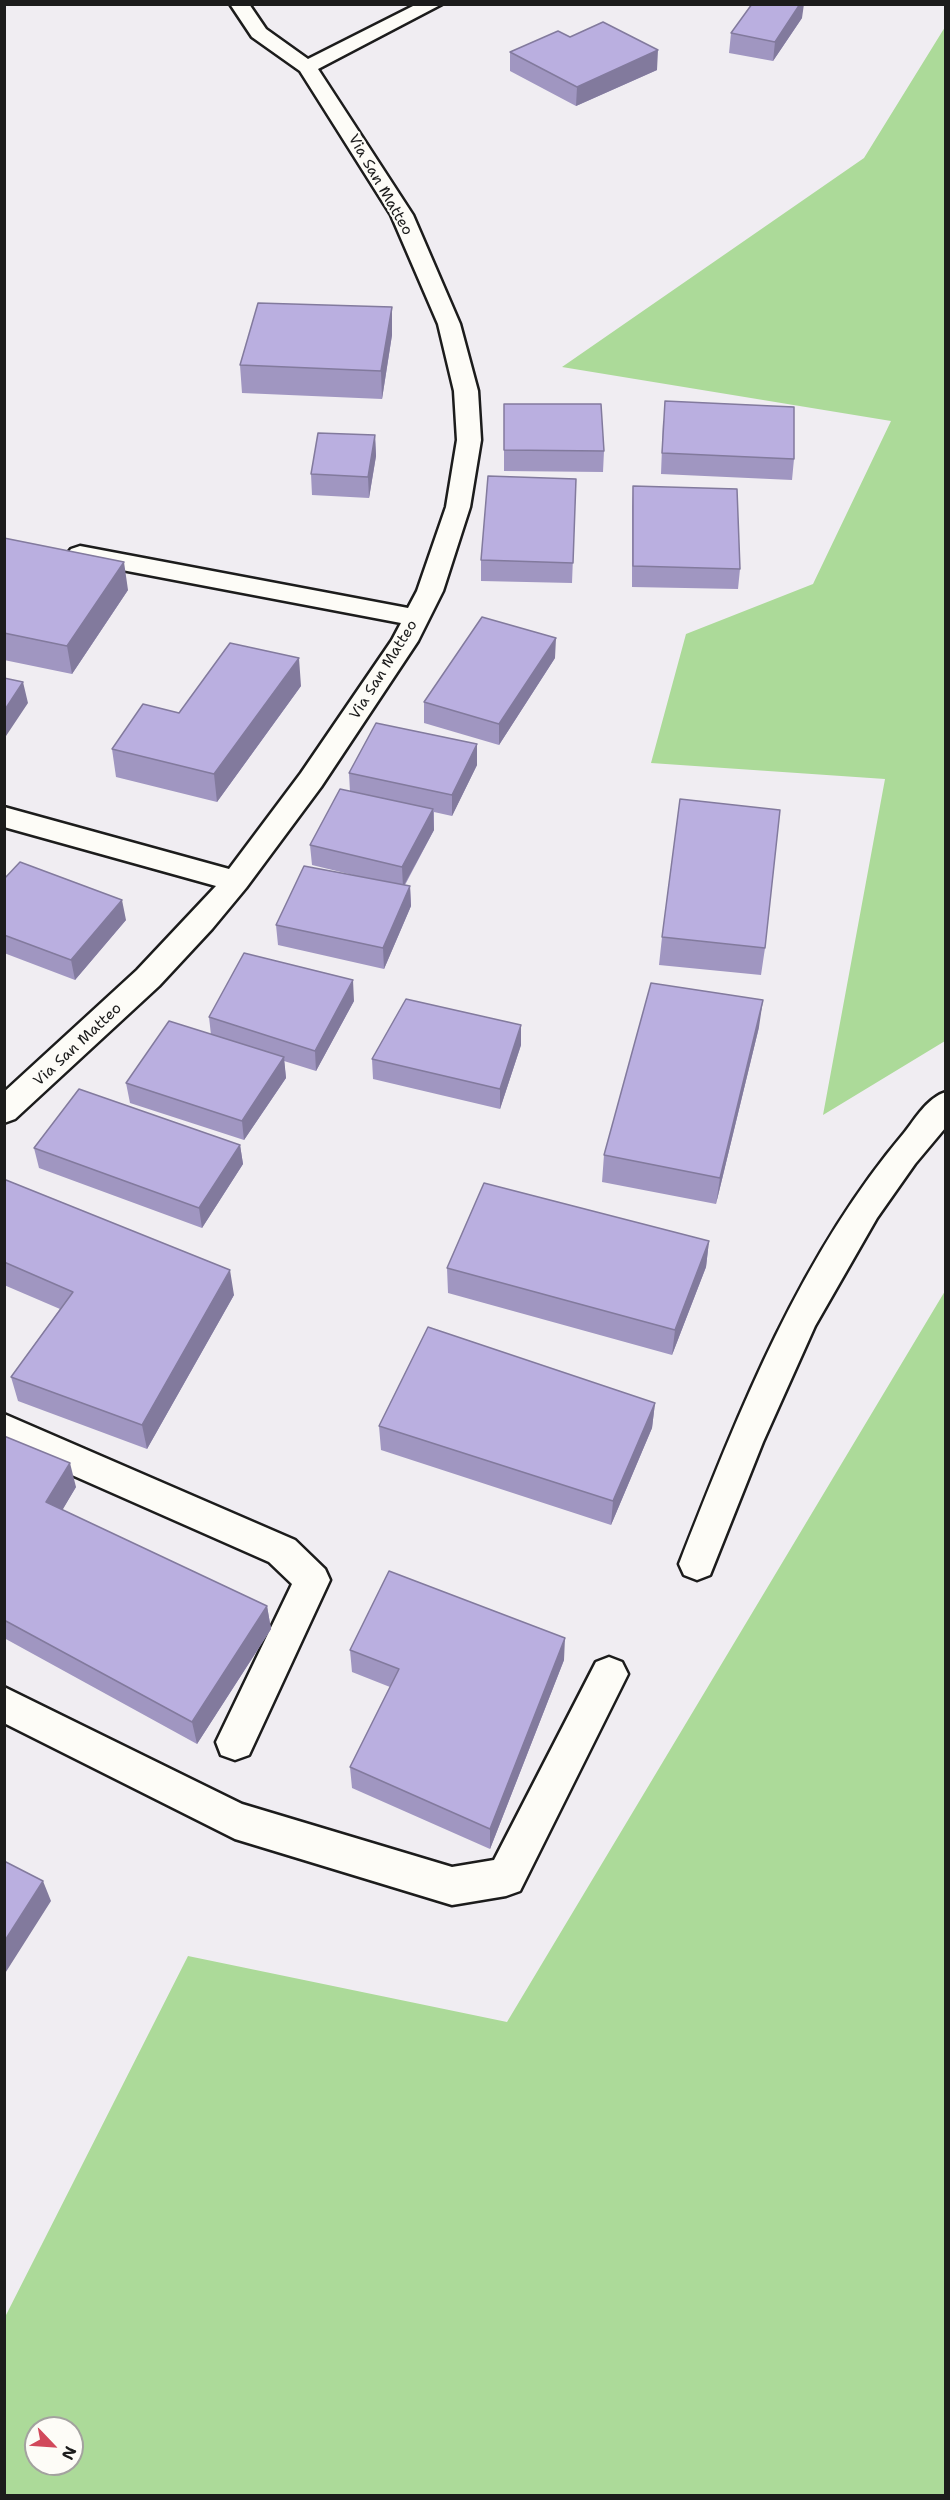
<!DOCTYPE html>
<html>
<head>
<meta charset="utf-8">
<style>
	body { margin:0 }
	#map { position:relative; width:950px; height:2500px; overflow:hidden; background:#f0edf2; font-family:"Shantell Sans",sans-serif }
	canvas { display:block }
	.frame { position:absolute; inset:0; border:6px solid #1c1c1c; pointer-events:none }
	.north { position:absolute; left:24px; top:2416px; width:60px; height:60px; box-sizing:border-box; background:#fdfcf7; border:2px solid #a3a29f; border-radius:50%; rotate:115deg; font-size:16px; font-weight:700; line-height:24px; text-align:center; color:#1c1c1c }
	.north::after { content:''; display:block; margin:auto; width:21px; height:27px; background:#d1495b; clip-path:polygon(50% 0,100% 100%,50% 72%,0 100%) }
</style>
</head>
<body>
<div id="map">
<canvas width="950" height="2500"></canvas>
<div class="frame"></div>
<div class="north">N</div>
</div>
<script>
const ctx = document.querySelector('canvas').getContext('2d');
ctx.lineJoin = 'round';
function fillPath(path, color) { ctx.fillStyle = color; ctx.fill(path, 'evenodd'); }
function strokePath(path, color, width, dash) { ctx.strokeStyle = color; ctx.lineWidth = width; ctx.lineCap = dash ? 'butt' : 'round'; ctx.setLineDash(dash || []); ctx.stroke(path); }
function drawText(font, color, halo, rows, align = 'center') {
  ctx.font = font + ' "Shantell Sans",sans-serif'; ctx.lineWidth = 4.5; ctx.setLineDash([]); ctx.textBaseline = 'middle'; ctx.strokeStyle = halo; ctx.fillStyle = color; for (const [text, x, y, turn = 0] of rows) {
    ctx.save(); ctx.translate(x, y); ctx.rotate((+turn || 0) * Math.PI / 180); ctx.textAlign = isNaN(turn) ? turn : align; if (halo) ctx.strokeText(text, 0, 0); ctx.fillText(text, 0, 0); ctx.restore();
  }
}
const green = new Path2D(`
	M 945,27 L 945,1041 L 823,1115 L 885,779 L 651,763 L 686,634 L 813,584 L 891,421 L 562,367 L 864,158 Z
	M 945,1291 L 945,2495 L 5,2495 L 5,2317 L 188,1956 L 507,2022 ZM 36,2428 L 72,2428 L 72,2464 L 36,2464 Z`);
const pedestrian = new Path2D(`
	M 946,1092 L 946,1127 L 915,1164 L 877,1218 L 815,1326 L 763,1442 L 710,1575 L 697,1580 L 684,1575 L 679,1564 C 738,1414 799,1257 904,1133 C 916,1118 927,1098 946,1092 Z`);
const minor = new Path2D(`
	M 230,4 L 249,4 L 266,29 L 308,59 L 417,4 L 442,4 L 318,69 L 413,215 L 460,324 L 478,391 L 481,440 L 470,507 L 443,591 L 418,641 L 321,787 L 246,888 L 212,929 L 159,986 L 15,1119 L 4,1123 L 4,1092 L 137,970 L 216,886 L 4,827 L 4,807 L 229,869 L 301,773 L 392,640 L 401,623 L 80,562 L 71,559 L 67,554 L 71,549 L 80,546 L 408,608 L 417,591 L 446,507 L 457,440 L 454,391 L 438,324 L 391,215 L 300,71 L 252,37 Z
	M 4,1414 L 295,1540 L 325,1569 L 330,1580 L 249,1755 L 235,1760 L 221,1755 L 216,1742 L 292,1584 L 269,1562 L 4,1445 Z
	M 609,1657 L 622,1662 L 628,1674 L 520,1891 L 506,1896 L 452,1905 L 235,1839 L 4,1723 L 4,1687 L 242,1804 L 452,1867 L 494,1860 L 596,1662 Z`);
const wall = new Path2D(`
	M 802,18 L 773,61 L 729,53 L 731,33 Z
	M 570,37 L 657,70 L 576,106 L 510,71 L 510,52 Z
	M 392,335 L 382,399 L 242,393 L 240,365 Z
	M 504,404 L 604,451 L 603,472 L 504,471 Z
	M 663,421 L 794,459 L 792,480 L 661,474 Z
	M 375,435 L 376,456 L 369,498 L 312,495 L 311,474 Z
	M 576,479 L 572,583 L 481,581 L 481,560 Z
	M 633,486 L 740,569 L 738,589 L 632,587 L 632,507 Z
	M 4,538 L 128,590 L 72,674 L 4,660 Z
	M 555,658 L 499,745 L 424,723 L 424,702 Z
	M 301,686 L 217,802 L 116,777 L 112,749 L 179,713 Z
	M 477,744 L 477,765 L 452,816 L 434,812 L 434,830 L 405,885 L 410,886 L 411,906 L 384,969 L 278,945 L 276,925 L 353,875 L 312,865 L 310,845 L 350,792 L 349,773 Z
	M 4,879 L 126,920 L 75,980 L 4,953 Z
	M 662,937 L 765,948 L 761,975 L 659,965 Z
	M 354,1001 L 316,1071 L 284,1061 L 286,1078 L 244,1140 L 130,1103 L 126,1083 L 211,1035 L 209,1017 Z
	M 759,1027 L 716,1204 L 602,1182 L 604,1155 Z
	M 521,1045 L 500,1109 L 373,1079 L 372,1059 Z
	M 240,1145 L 243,1164 L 202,1228 L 39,1168 L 34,1148 Z
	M 4,1181 L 234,1295 L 147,1449 L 18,1401 L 11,1377 L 60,1309 L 4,1285 Z
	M 709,1241 L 706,1267 L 672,1355 L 448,1293 L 447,1268 Z
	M 655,1403 L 652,1428 L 611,1525 L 381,1450 L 379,1426 Z
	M 4,1436 L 76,1487 L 62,1510 L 267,1606 L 271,1629 L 197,1744 L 4,1638 Z
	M 350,1650 L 564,1660 L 490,1849 L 352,1788 L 350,1767 L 390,1687 L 352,1672 Z`);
const shadedWall = new Path2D(`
	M 800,4 L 804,4 L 802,18 L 773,61 L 775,42 Z
	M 658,50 L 657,70 L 576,106 L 577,87 Z
	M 392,307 L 392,335 L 382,399 L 381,371 Z
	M 375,435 L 376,456 L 369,498 L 368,477 Z
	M 124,562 L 128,590 L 72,674 L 67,646 Z
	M 556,638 L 555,658 L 499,745 L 499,724 Z
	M 299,658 L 301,686 L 217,802 L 214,774 Z
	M 23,682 L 28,703 L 4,739 L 4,711 Z
	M 477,744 L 477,765 L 452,816 L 452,795 Z
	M 433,809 L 434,830 L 403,887 L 402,867 Z
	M 410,886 L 411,906 L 384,969 L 383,948 Z
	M 122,900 L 126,920 L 75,980 L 71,960 Z
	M 353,980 L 354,1001 L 316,1071 L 315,1051 Z
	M 763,1000 L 759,1027 L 716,1204 L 720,1178 Z
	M 521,1025 L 521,1045 L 500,1109 L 500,1089 Z
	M 284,1057 L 286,1078 L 244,1140 L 242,1121 Z
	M 240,1145 L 243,1164 L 202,1228 L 199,1208 Z
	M 709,1241 L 706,1267 L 672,1355 L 675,1330 Z
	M 230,1270 L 234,1295 L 147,1449 L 142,1425 Z
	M 655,1403 L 652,1428 L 611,1525 L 613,1501 Z
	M 70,1463 L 76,1487 L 53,1526 L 46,1502 Z
	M 267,1606 L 271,1629 L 197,1744 L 192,1722 Z
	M 565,1638 L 564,1660 L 490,1849 L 490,1829 Z
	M 43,1881 L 51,1901 L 4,1975 L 4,1942 Z`);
const building = new Path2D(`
	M 752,4 L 800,4 L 775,42 L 731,33 Z
	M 603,22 L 658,50 L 577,87 L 510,52 L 558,31 L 570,37 Z
	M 258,303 L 392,307 L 381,371 L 240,365 Z
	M 665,401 L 794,407 L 794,459 L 662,453 Z
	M 504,404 L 601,404 L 604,451 L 504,450 Z
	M 318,433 L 375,435 L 368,477 L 311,474 Z
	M 488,476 L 576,479 L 573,563 L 481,560 Z
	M 633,486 L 737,489 L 740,569 L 633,566 Z
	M 4,538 L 124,562 L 67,646 L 4,633 Z
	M 482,617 L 556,638 L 499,724 L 424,702 Z
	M 230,643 L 299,658 L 214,774 L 112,749 L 143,704 L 179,713 Z
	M 4,678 L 23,682 L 4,711 Z
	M 376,723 L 477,744 L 452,795 L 349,773 Z
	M 340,789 L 433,809 L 402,867 L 310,845 Z
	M 680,799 L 780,810 L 765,948 L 662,937 Z
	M 20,862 L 122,900 L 71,960 L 4,935 L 4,879 Z
	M 304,866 L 410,886 L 383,948 L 276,925 Z
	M 244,953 L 353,980 L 315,1051 L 209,1017 Z
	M 651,983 L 763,1000 L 720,1178 L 604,1155 Z
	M 406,999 L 521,1025 L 500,1089 L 372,1059 Z
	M 169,1021 L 284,1057 L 242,1121 L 126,1083 Z
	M 79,1089 L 240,1145 L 199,1208 L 34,1148 Z
	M 6,1180 L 230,1270 L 142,1425 L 11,1377 L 73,1292 L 4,1262 L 4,1181 Z
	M 484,1183 L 709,1241 L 675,1330 L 447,1268 Z
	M 428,1327 L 655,1403 L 613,1501 L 379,1426 Z
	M 4,1436 L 70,1463 L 46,1502 L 267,1606 L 192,1722 L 4,1620 Z
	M 389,1571 L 565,1638 L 490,1829 L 350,1767 L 399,1669 L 350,1650 Z
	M 4,1861 L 43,1881 L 4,1942 Z`);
const farStreetnames = [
	["Via San Matteo",380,185,60],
	["Via San Matteo",384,670,-58],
	["Via San Matteo",78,1045,-43]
];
fillPath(green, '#acda99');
strokePath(pedestrian, '#1c1c1c', 5);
strokePath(minor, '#1c1c1c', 5);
fillPath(pedestrian, '#fdfcf7');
fillPath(minor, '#fdfcf7');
fillPath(wall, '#a096c1');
fillPath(shadedWall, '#827a9d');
fillPath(building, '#baafe0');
strokePath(building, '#827a9d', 1.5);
drawText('15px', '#1c1c1c', '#fdfcf7', farStreetnames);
</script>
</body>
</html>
